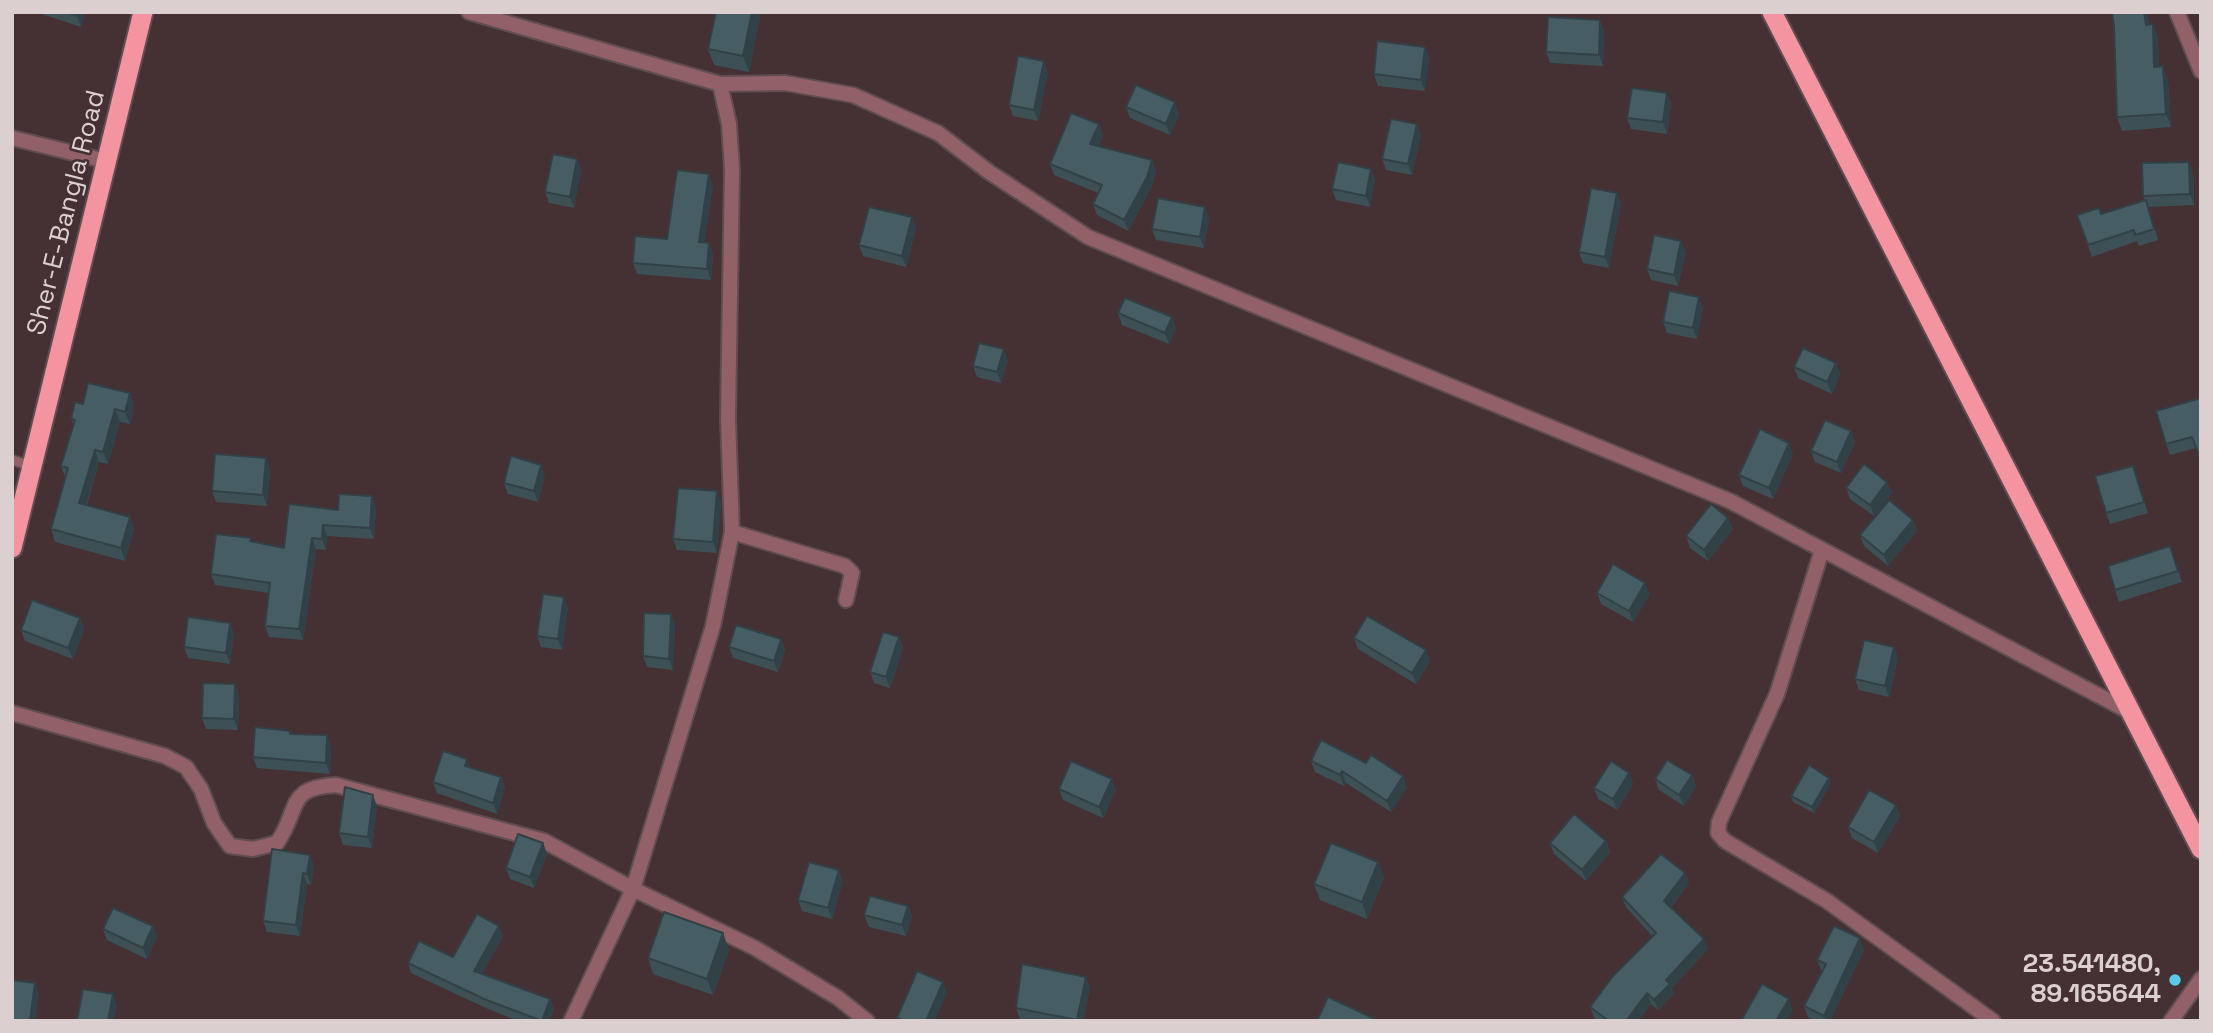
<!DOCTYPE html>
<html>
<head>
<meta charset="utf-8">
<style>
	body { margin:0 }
	#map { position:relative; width:2213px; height:1033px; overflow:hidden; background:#453033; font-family:"Space Grotesk",sans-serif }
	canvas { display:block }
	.frame { position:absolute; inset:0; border:14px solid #dccfd0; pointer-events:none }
</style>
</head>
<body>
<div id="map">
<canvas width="2213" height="1033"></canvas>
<div class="frame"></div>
</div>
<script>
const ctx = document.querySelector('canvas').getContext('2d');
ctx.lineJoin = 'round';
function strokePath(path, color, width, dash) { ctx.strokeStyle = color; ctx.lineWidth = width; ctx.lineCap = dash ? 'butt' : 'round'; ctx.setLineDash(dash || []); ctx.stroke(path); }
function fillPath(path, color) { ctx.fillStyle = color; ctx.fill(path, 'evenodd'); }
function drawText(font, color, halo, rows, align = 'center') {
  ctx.font = font + ' "Space Grotesk",sans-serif'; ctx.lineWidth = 5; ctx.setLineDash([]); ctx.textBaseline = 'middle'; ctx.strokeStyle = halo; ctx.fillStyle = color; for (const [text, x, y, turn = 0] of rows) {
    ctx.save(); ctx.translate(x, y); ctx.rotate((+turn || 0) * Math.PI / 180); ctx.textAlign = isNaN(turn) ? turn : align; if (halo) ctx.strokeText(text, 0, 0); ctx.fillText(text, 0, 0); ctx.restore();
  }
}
const service = new Path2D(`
	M 12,460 L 32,466`);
const minor = new Path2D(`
	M 469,12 L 720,84 L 729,124 L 732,169 L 728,418 L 732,532 L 713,626 L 633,889 L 571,1021
	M 2177,12 L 2201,71
	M 720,84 L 785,83 L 853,95 L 938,133 L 989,172 L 1088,237 L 1730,501 L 2130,712
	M 12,138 L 106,161
	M 732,532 L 845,566 L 852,573 L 846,600
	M 1822,550 L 1777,694 L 1719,822 L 1718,833 L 1725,841 L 1827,901 L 1993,1021
	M 12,713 L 165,756 L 186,767 L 201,789 L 214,823 L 230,846 L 253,849 L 277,843 C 301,808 285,788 336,785 L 544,841 L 633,889 L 755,948 L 838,998 L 867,1021
	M 2171,1021 L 2201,979`);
const trunk = new Path2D(`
	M 1772,12 L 2201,849
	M 12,548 L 143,12`);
const wall = new Path2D(`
	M 41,12 L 85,12 L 81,27 L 42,14 Z
	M 716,12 L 761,12 L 749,72 L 714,65 L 708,49 Z
	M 2147,12 L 2149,25 L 2153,24 L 2158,38 L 2159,67 L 2168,80 L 2171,127 L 2122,131 L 2117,117 Z
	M 1600,20 L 1604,31 L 1603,66 L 1550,63 L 1546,52 Z
	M 1425,47 L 1429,58 L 1425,91 L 1378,86 L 1374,74 Z
	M 1048,72 L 1038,121 L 1013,116 L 1009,105 Z
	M 1667,93 L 1671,104 L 1667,134 L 1631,129 L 1627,118 Z
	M 1126,107 L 1179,114 L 1170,135 L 1130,118 Z
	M 1099,124 L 1103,136 L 1098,146 L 1156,171 L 1151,188 L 1128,231 L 1097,215 L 1093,204 L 1098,193 L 1054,175 L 1050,164 Z
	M 1421,135 L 1412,175 L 1386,170 L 1382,159 Z
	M 577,159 L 581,170 L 574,208 L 549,203 L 545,192 Z
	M 1371,169 L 1375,180 L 1370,207 L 1336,200 L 1332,189 Z
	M 2193,173 L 2194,205 L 2148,207 L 2158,240 L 2139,246 L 2137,241 L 2092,257 L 2077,215 L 2101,214 L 2145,201 L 2143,196 Z
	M 713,185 L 704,242 L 709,243 L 713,254 L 711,280 L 637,274 L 633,263 L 667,239 Z
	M 1617,193 L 1621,204 L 1609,268 L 1583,263 L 1579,252 Z
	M 1205,207 L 1209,218 L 1204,248 L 1156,240 L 1152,229 Z
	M 916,228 L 906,267 L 863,256 L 859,245 Z
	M 1686,252 L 1678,286 L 1651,280 L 1647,269 Z
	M 1703,308 L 1697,339 L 1667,333 L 1663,322 Z
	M 1118,313 L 1172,317 L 1176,328 L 1169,344 L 1122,325 Z
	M 1008,360 L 1001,383 L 977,377 L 973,366 Z
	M 1836,363 L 1840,374 L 1832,394 L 1798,378 L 1794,367 Z
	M 130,393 L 134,405 L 130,424 L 120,422 L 108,464 L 99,462 L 87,505 L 130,517 L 134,529 L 125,561 L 55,542 L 51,529 L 65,477 L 61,466 L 74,426 L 71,419 L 83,404 Z
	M 2201,398 L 2196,448 L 2170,455 L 2166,444 Z
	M 1855,442 L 1841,473 L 1815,462 L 1811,451 Z
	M 1793,454 L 1773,499 L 1743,486 L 1739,475 Z
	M 2133,466 L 2148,513 L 2110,524 L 2106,513 Z
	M 270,469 L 267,506 L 216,502 L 212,491 Z
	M 545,476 L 538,502 L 508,494 L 504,483 Z
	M 1887,482 L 1892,493 L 1874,516 L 1850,499 L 1846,488 Z
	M 721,502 L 717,553 L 677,550 L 673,539 Z
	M 376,507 L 374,539 L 327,536 L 326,550 L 316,549 L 303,640 L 269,637 L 265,626 L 269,593 L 215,585 L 211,574 L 252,542 L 284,548 L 338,510 Z
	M 1728,518 L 1733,529 L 1708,561 L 1690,548 L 1686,536 Z
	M 1913,520 L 1917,531 L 1888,566 L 1864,546 L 1860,535 Z
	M 2170,546 L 2182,582 L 2119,602 L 2115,590 Z
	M 1597,593 L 1650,594 L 1633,622 L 1601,604 Z
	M 564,597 L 568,608 L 562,650 L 541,647 L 537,636 Z
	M 671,614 L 675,625 L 673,670 L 647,667 L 643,656 Z
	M 80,618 L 84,629 L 73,659 L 25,641 L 21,630 Z
	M 230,623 L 234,634 L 230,664 L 188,658 L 184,647 Z
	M 899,637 L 903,648 L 890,688 L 874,683 L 870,672 Z
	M 1354,638 L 1430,661 L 1416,684 L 1358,649 Z
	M 781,639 L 785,650 L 778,672 L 733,658 L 729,647 Z
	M 1894,647 L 1898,658 L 1889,697 L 1859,690 L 1855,679 Z
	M 235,684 L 239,696 L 238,730 L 206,729 L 202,718 Z
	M 290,731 L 291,734 L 331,746 L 330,774 L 257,768 L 253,757 Z
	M 1311,761 L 1407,787 L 1391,812 L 1346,783 L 1344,786 L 1315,772 Z
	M 1629,773 L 1633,784 L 1617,810 L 1598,799 L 1594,788 Z
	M 1692,775 L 1696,786 L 1684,806 L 1659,790 L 1655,779 Z
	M 501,777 L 505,788 L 497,814 L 437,793 L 433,782 Z
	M 1831,783 L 1814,813 L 1793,802 L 1791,796 Z
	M 1059,789 L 1116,790 L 1103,818 L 1063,800 Z
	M 1896,805 L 1900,816 L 1878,853 L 1852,838 L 1848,827 Z
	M 377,806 L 372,848 L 343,845 L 339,833 Z
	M 1606,841 L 1610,852 L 1586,881 L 1554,854 L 1550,843 Z
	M 543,843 L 547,854 L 534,888 L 510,879 L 506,868 Z
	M 310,855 L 314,866 L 311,885 L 307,884 L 300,936 L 267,932 L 263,921 Z
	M 1378,862 L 1384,878 L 1367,919 L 1320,900 L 1314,884 Z
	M 1685,873 L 1689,883 L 1671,907 L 1708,949 L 1672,988 L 1674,994 L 1658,1010 L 1651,1004 L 1638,1021 L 1598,1021 L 1594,1017 L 1590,1007 L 1653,937 L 1626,907 L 1622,897 Z
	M 843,881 L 832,919 L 802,911 L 798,900 Z
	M 908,906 L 912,917 L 906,936 L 869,927 L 864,915 Z
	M 153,926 L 157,937 L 147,959 L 107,940 L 103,929 Z
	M 723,933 L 729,950 L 713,995 L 653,974 L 648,958 Z
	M 503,936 L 482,974 L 550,999 L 554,1009 L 549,1021 L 518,1021 L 488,1009 L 411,973 L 408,963 L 453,957 Z
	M 1864,950 L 1830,1021 L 1816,1021 L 1808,1017 L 1804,1006 L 1822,972 L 1817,960 Z
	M 1086,977 L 1090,988 L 1083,1021 L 1029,1021 L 1020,1019 L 1016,1008 Z`);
const shadedWall = new Path2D(`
	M 78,12 L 85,12 L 81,27 L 77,16 Z
	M 752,12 L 761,12 L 749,72 L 743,56 Z
	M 2144,12 L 2147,12 L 2151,38 L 2146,25 Z
	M 1600,20 L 1604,31 L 1603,66 L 1599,55 Z
	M 2153,24 L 2158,38 L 2159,81 L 2154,67 Z
	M 1425,47 L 1429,58 L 1425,91 L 1421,80 Z
	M 1044,61 L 1048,72 L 1038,121 L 1034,110 Z
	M 2163,66 L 2168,80 L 2171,127 L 2166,114 Z
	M 1667,93 L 1671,104 L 1667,134 L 1663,122 Z
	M 1175,102 L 1179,114 L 1170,135 L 1166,124 Z
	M 1099,124 L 1103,136 L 1095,156 L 1090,144 Z
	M 1417,124 L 1421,135 L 1412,175 L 1408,164 Z
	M 577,159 L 581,170 L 574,208 L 570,197 Z
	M 1152,160 L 1156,171 L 1151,188 L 1128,231 L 1124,220 Z
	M 2189,162 L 2193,173 L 2194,205 L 2190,194 Z
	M 1371,169 L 1375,180 L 1370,207 L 1366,196 Z
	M 709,174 L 713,185 L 703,253 L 699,242 Z
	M 1617,193 L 1621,204 L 1609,268 L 1605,257 Z
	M 1205,207 L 1209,218 L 1204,248 L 1200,237 Z
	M 912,217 L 916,228 L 906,267 L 902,256 Z
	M 1681,241 L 1686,252 L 1678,286 L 1674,275 Z
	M 709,243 L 713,254 L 711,280 L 707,269 Z
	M 1699,297 L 1703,308 L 1697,339 L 1693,328 Z
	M 1172,317 L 1176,328 L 1169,344 L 1165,333 Z
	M 1004,349 L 1008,360 L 1001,383 L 997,372 Z
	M 1836,363 L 1840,374 L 1832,394 L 1827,382 Z
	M 130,393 L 134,405 L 130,424 L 125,412 Z
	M 115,409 L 120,422 L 108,464 L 103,452 Z
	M 1851,431 L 1855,442 L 1841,473 L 1837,462 Z
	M 1789,443 L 1793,454 L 1773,499 L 1769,488 Z
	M 95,450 L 99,462 L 83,515 L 79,503 Z
	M 266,458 L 270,469 L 267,506 L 263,495 Z
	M 541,465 L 545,476 L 538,502 L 534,491 Z
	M 1887,482 L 1892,493 L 1874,516 L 1870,505 Z
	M 717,491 L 721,502 L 717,553 L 713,542 Z
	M 372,496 L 376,507 L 374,539 L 370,528 Z
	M 130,517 L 134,529 L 125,561 L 121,548 Z
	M 1728,518 L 1733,529 L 1708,561 L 1704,550 Z
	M 1913,520 L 1917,531 L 1888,566 L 1884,555 Z
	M 323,525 L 327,536 L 326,550 L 322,539 Z
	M 312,538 L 316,549 L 303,640 L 299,629 Z
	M 1645,583 L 1650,594 L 1633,622 L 1629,611 Z
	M 564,597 L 568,608 L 562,650 L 558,639 Z
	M 671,614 L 675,625 L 673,670 L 669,659 Z
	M 80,618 L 84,629 L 73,659 L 68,648 Z
	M 230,623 L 234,634 L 230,664 L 226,653 Z
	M 899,637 L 903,648 L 890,688 L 886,677 Z
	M 781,639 L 785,650 L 778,672 L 774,661 Z
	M 1894,647 L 1898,658 L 1889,697 L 1885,686 Z
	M 1426,650 L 1430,661 L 1416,684 L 1412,673 Z
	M 235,684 L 239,696 L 238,730 L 234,719 Z
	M 327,735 L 331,746 L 330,774 L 326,763 Z
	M 467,759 L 471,770 L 465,766 Z
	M 1342,771 L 1346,783 L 1344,786 L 1340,775 Z
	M 1629,773 L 1633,784 L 1617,810 L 1613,799 Z
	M 1692,775 L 1696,786 L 1684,806 L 1679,795 Z
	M 1403,776 L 1407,787 L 1391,812 L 1387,801 Z
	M 501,777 L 505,788 L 497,814 L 493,803 Z
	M 1829,778 L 1831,783 L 1814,813 L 1812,807 Z
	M 1112,779 L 1116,790 L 1103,818 L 1099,807 Z
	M 373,795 L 377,806 L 372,848 L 368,837 Z
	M 1896,805 L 1900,816 L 1878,853 L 1874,842 Z
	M 1606,841 L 1610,852 L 1586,881 L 1582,870 Z
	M 543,843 L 547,854 L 534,888 L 530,877 Z
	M 310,855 L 314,866 L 311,885 L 307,874 Z
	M 1378,862 L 1384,878 L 1367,919 L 1362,902 Z
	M 839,870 L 843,881 L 832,919 L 828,908 Z
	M 303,873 L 307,884 L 300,936 L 296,925 Z
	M 1685,873 L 1689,883 L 1667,911 L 1664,901 Z
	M 908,906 L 912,917 L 906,936 L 902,925 Z
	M 153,926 L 157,937 L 147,959 L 143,948 Z
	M 499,926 L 503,936 L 478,981 L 474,971 Z
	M 723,933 L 729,950 L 713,995 L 707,979 Z
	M 1860,938 L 1864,950 L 1830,1021 L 1826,1021 L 1824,1016 Z
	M 1704,939 L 1708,949 L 1672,988 L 1674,994 L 1658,1010 L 1654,1000 L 1666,980 Z
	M 1086,977 L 1090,988 L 1083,1021 L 1078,1021 Z
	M 943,982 L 947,993 L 935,1021 L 926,1021 Z
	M 35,983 L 39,994 L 36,1021 L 30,1021 Z
	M 1647,993 L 1651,1004 L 1638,1021 L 1626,1021 Z
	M 113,994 L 117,1006 L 114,1021 L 108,1021 Z
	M 550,999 L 554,1009 L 549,1021 L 542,1021 Z
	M 1789,999 L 1793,1010 L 1787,1021 L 1776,1021 Z`);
const building = new Path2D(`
	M 67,12 L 78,12 L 77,16 Z
	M 716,12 L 752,12 L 743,56 L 708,49 Z
	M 2112,12 L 2144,12 L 2146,25 L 2153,24 L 2154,67 L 2163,66 L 2166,114 L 2117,117 L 2114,26 Z
	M 1548,17 L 1600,20 L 1599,55 L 1546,52 Z
	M 1377,41 L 1425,47 L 1421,80 L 1374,74 Z
	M 1018,56 L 1044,61 L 1034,110 L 1009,105 Z
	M 1136,85 L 1175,102 L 1166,124 L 1126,107 Z
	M 1632,88 L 1667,93 L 1663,122 L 1627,118 Z
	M 1071,113 L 1099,124 L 1090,144 L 1152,160 L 1147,177 L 1124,220 L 1093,204 L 1102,185 L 1050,164 Z
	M 1391,119 L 1417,124 L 1408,164 L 1382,159 Z
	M 553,154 L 577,159 L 570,197 L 545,192 Z
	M 1338,162 L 1371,169 L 1366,196 L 1332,189 Z
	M 2189,162 L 2190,194 L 2143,196 L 2142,163 Z
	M 677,170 L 709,174 L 699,242 L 709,243 L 707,269 L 633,263 L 635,236 L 667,239 Z
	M 1591,188 L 1617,193 L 1605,257 L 1579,252 Z
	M 1158,198 L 1205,207 L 1200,237 L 1152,229 Z
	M 2146,200 L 2154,229 L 2135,235 L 2134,230 L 2088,245 L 2077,215 L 2099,208 L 2101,214 Z
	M 869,207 L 912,217 L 902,256 L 859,245 Z
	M 1654,235 L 1681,241 L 1674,275 L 1647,269 Z
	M 1669,291 L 1699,297 L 1693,328 L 1663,322 Z
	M 1125,298 L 1172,317 L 1165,333 L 1118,313 Z
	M 979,343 L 1004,349 L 997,372 L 973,366 Z
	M 1803,348 L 1836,363 L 1827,382 L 1794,367 Z
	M 88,383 L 130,393 L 125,412 L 115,409 L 103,452 L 95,450 L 79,503 L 130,517 L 121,548 L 51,529 L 68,468 L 61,466 L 75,420 L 71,419 L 75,402 L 83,404 Z
	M 2201,398 L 2201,460 L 2192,437 L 2166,444 L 2156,411 Z
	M 1825,420 L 1851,431 L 1837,462 L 1811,451 Z
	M 1760,429 L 1789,443 L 1769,488 L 1739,475 Z
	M 215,454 L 266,458 L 263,495 L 212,491 Z
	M 511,456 L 541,465 L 534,491 L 504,483 Z
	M 1864,464 L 1887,482 L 1870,505 L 1846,488 Z
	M 2133,466 L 2144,502 L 2106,513 L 2095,476 Z
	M 678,488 L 717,491 L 713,542 L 673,539 Z
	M 339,494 L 372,496 L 370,528 L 323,525 L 322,539 L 312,538 L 299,629 L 265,626 L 270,583 L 211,574 L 216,534 L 251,538 L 250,541 L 284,548 L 289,504 L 338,510 Z
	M 1889,500 L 1913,520 L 1884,555 L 1860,535 Z
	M 1711,504 L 1728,518 L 1704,550 L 1686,536 Z
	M 2170,546 L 2178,571 L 2115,590 L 2108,566 Z
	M 1613,564 L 1645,583 L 1629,611 L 1597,593 Z
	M 543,594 L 564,597 L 558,639 L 537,636 Z
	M 32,600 L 80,618 L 68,648 L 21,630 Z
	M 644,613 L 671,614 L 669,659 L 643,656 Z
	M 1367,616 L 1426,650 L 1412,673 L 1354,638 Z
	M 188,617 L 230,623 L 226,653 L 184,647 Z
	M 736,625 L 781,639 L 774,661 L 729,647 Z
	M 883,632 L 899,637 L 886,677 L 870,672 Z
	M 1864,640 L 1894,647 L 1885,686 L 1855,679 Z
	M 203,683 L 235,684 L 234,719 L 202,718 Z
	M 255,727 L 290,731 L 290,734 L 327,735 L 326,763 L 253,757 Z
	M 1321,740 L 1366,763 L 1371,755 L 1403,776 L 1387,801 L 1342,771 L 1340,775 L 1311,761 Z
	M 443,751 L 467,759 L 465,766 L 501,777 L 493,803 L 433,782 Z
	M 1667,760 L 1692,775 L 1679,795 L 1655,779 Z
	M 1071,761 L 1112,779 L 1099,807 L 1059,789 Z
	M 1611,761 L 1629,773 L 1613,799 L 1594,788 Z
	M 1809,765 L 1829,778 L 1812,807 L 1791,796 Z
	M 345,787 L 373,795 L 368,837 L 339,833 Z
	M 1869,790 L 1896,805 L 1874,842 L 1848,827 Z
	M 1574,814 L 1606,841 L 1582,870 L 1550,843 Z
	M 518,834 L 543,843 L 530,877 L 506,868 Z
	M 1331,843 L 1378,862 L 1362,902 L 1314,884 Z
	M 272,849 L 310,855 L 307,874 L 303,873 L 296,925 L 263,921 Z
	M 1661,854 L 1685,873 L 1664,901 L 1704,939 L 1666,980 L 1670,984 L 1654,1000 L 1647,993 L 1626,1021 L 1609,1021 L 1590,1007 L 1613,976 L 1656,933 L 1622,897 Z
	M 809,862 L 839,870 L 828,908 L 798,900 Z
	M 870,896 L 908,906 L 902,925 L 864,915 Z
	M 113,908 L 153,926 L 143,948 L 103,929 Z
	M 664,912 L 723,933 L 707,979 L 648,958 Z
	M 477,914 L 499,926 L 474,971 L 550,999 L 542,1021 L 484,999 L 408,963 L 419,941 L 453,957 Z
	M 1834,926 L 1860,938 L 1824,1016 L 1804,1006 L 1826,964 L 1817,960 Z
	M 1022,964 L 1086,977 L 1077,1020 L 1016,1008 Z
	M 917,971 L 943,982 L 926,1021 L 904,1021 L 897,1018 Z
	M 12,980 L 35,983 L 30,1021 L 12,1021 Z
	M 1762,984 L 1789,999 L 1776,1021 L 1741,1021 Z
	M 83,989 L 113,994 L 108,1021 L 77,1021 Z
	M 1328,997 L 1379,1021 L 1317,1021 Z`);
const markers = [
	[2175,980,7,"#5ac8e6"]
];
const streetNames = [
	["Sher-E-Bangla Road",67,213,-76]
];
const poiNames = [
	["23.541480,",2161,965],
	["89.165644",2161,995]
];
strokePath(service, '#604d4f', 12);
strokePath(minor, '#604d4f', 18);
strokePath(trunk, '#604d4f', 23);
strokePath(service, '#916167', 9);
strokePath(minor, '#916167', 14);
strokePath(trunk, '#f494a0', 19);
fillPath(wall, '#3d5056');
fillPath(shadedWall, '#324146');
fillPath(building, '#475d64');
strokePath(building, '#324146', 2);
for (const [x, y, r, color] of markers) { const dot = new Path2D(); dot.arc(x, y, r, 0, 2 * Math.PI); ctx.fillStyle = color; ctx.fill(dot); strokePath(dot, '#453033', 2.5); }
drawText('26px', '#dccfd0', '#453033', streetNames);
drawText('bold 26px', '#dccfd0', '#453033', poiNames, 'right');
</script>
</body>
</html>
